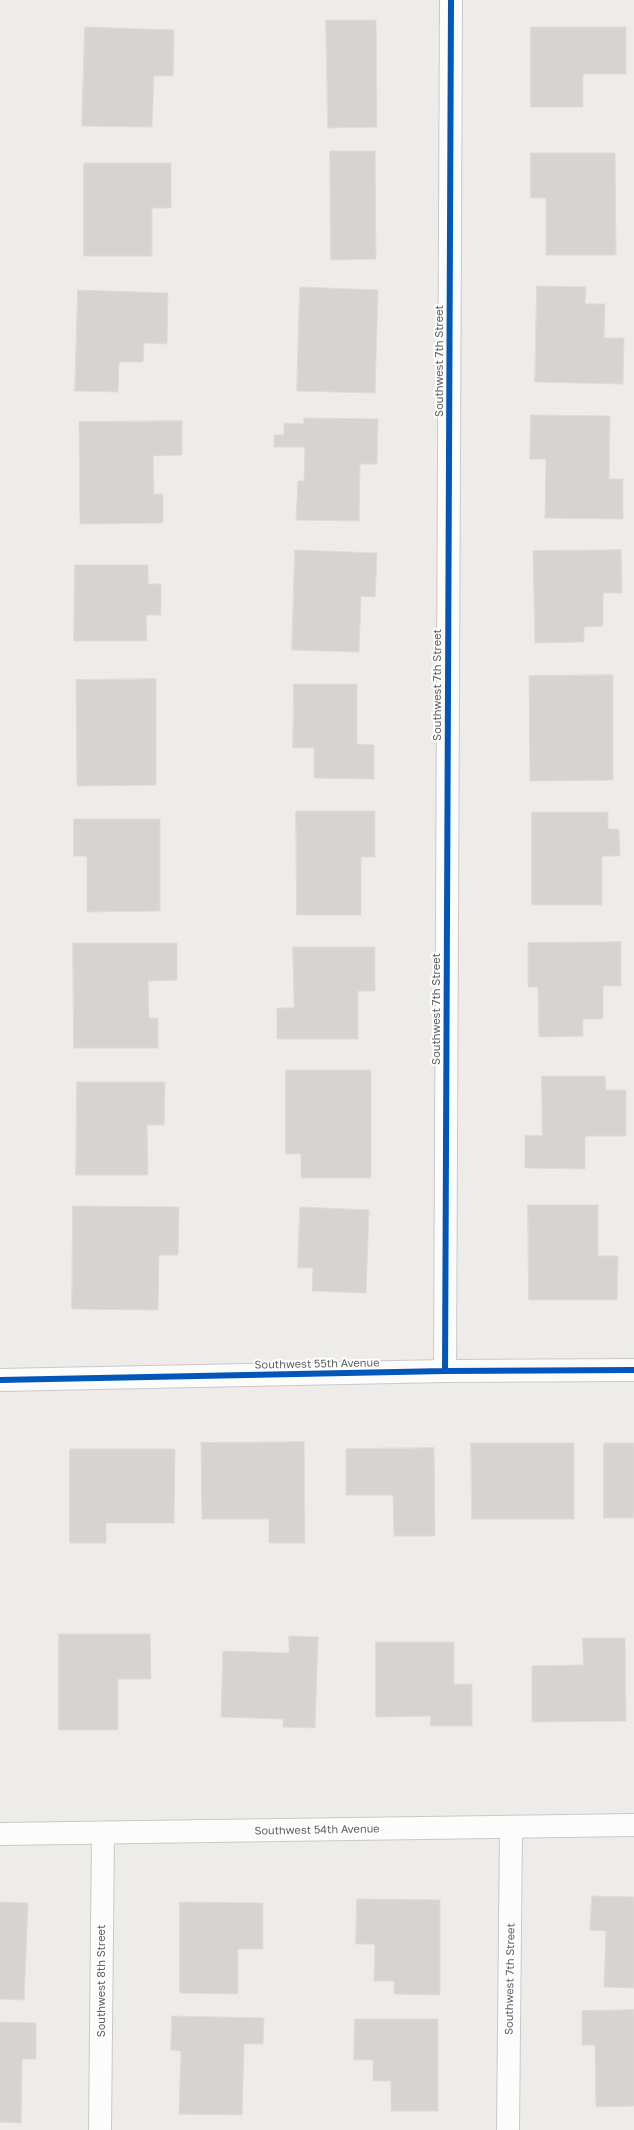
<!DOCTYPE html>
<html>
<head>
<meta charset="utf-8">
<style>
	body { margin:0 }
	canvas { display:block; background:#eeece8 }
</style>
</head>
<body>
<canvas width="634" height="2130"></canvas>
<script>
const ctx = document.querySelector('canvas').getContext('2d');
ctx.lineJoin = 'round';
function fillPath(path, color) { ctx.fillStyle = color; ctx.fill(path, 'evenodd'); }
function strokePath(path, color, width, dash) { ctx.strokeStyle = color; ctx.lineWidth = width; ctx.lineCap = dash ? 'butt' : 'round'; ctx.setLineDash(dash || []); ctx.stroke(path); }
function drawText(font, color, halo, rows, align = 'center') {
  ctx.font = font + ' "Golos Text",sans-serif'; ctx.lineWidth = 4; ctx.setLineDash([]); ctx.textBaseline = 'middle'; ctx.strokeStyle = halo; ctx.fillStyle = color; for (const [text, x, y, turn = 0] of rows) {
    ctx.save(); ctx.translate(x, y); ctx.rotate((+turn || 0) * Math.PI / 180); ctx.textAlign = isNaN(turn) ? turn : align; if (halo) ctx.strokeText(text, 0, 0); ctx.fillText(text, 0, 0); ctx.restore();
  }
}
const building = new Path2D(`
	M 326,20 L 376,20 L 377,127 L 328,128 Z
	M 85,27 L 174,30 L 173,76 L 154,76 L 152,127 L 82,126 Z
	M 531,27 L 626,27 L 626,74 L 583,74 L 583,107 L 531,107 Z
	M 330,151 L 375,151 L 376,259 L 331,260 Z
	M 531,153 L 615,153 L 616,255 L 546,255 L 546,198 L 531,198 Z
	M 84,163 L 171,163 L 171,208 L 152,208 L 152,256 L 84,256 Z
	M 537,286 L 586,287 L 585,304 L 605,304 L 604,338 L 624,338 L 623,384 L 535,382 Z
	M 300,287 L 378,290 L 375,393 L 297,391 Z
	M 78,290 L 168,293 L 167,344 L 144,343 L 143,362 L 119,362 L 118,392 L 75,391 Z
	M 531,415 L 610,416 L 609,479 L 623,479 L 623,519 L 545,518 L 546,459 L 530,459 Z
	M 304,418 L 378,419 L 377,464 L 360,464 L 359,521 L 296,520 L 298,481 L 304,481 L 305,447 L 274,447 L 274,435 L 284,435 L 284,423 L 304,424 Z
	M 182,421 L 182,455 L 153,456 L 154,494 L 163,494 L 163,523 L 80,524 L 79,422 Z
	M 295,550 L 377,553 L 375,597 L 361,596 L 359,652 L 292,650 Z
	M 621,550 L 622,593 L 603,593 L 603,626 L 584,627 L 584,642 L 535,643 L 533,551 Z
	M 75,565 L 148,565 L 148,584 L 161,584 L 161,615 L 146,615 L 147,641 L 74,641 Z
	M 613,675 L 613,780 L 530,781 L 529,676 Z
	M 156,679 L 156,785 L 77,786 L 76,680 Z
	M 294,684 L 357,684 L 357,744 L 374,745 L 374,779 L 314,778 L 314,748 L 293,748 Z
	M 296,811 L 375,811 L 375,857 L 361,857 L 361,915 L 297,915 Z
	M 532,812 L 608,812 L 608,829 L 619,829 L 620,856 L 602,856 L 602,905 L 532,905 Z
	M 74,819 L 160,819 L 160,911 L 87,912 L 87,856 L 74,856 Z
	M 621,942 L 621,986 L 603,986 L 603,1019 L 583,1019 L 583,1036 L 539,1037 L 538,987 L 528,987 L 528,943 Z
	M 73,943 L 177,943 L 177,980 L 148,981 L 149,1018 L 158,1018 L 158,1048 L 74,1048 Z
	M 293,947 L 375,947 L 375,991 L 358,991 L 358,1039 L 277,1039 L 277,1008 L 294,1008 Z
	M 286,1070 L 371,1070 L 371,1178 L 301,1178 L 301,1154 L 286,1154 Z
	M 542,1076 L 605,1076 L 606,1090 L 626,1090 L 626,1136 L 585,1136 L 585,1169 L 525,1168 L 525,1135 L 542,1136 Z
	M 77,1082 L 165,1082 L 164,1125 L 147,1125 L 148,1175 L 76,1175 Z
	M 528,1205 L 598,1205 L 598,1256 L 618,1256 L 617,1300 L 529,1300 Z
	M 73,1206 L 179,1207 L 178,1255 L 159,1255 L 158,1310 L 72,1309 Z
	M 300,1207 L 369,1210 L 366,1293 L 312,1291 L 313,1268 L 298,1268 Z
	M 304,1442 L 305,1543 L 269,1543 L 269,1519 L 202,1519 L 201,1443 Z
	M 471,1443 L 574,1443 L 574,1519 L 472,1519 Z
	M 604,1443 L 634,1443 L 634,1518 L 604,1518 Z
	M 434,1448 L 435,1536 L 394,1536 L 393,1495 L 346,1495 L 346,1449 Z
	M 70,1449 L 175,1449 L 174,1523 L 106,1523 L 106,1543 L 70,1543 Z
	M 59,1634 L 150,1634 L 151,1679 L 118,1679 L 118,1730 L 59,1730 Z
	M 289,1636 L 318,1637 L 315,1728 L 283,1727 L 283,1719 L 221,1717 L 223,1651 L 289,1653 Z
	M 583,1638 L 625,1638 L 626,1721 L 532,1722 L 532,1666 L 583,1665 Z
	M 376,1642 L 454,1642 L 454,1684 L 472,1684 L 472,1726 L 430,1726 L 431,1716 L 376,1717 Z
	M 592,1896 L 634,1897 L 634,1988 L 604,1987 L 606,1931 L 590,1930 Z
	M 357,1899 L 440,1900 L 440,1995 L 394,1994 L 394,1981 L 374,1981 L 375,1944 L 356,1944 Z
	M 0,1902 L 28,1903 L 24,2000 L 0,1999 Z
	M 180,1902 L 263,1903 L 263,1949 L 238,1949 L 238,1994 L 180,1993 Z
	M 634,2010 L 634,2106 L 596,2107 L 595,2045 L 582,2045 L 582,2011 Z
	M 172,2016 L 264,2018 L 263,2044 L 244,2044 L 242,2115 L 179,2114 L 181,2051 L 171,2050 Z
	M 355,2019 L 438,2019 L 438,2111 L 391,2111 L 391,2081 L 373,2081 L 373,2060 L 354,2060 Z
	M 0,2022 L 36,2023 L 36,2059 L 22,2059 L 21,2123 L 0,2122 Z`);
const street = new Path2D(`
	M 445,1371 L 451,0
	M 0,1380 L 445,1371 L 634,1370
	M 100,2130 L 103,1833
	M 508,2130 L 511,1827`);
const secondary = new Path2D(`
	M 0,1834 L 634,1825`);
const cycleway = new Path2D(`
	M 445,1371 L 451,0
	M 0,1380 L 445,1371 L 634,1370`);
const streetNames = [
	["Southwest 7th Street",440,361,-90],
	["Southwest 7th Street",438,685,-90],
	["Southwest 7th Street",437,1009,-90],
	["Southwest 55th Avenue",317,1364,-1],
	["Southwest 54th Avenue",317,1830,-1],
	["Southwest 7th Street",510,1979,-89],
	["Southwest 8th Street",102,1981,-90]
];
fillPath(building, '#d6d4d2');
strokePath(building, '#dedbd8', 1);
strokePath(street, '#cac9c9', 24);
strokePath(secondary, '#c9c9c9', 24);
strokePath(street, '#fcfcfc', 22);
strokePath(secondary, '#fcfcfc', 22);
strokePath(cycleway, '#0057b8', 6);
drawText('11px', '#5e6367', '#fff', streetNames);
</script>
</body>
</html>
